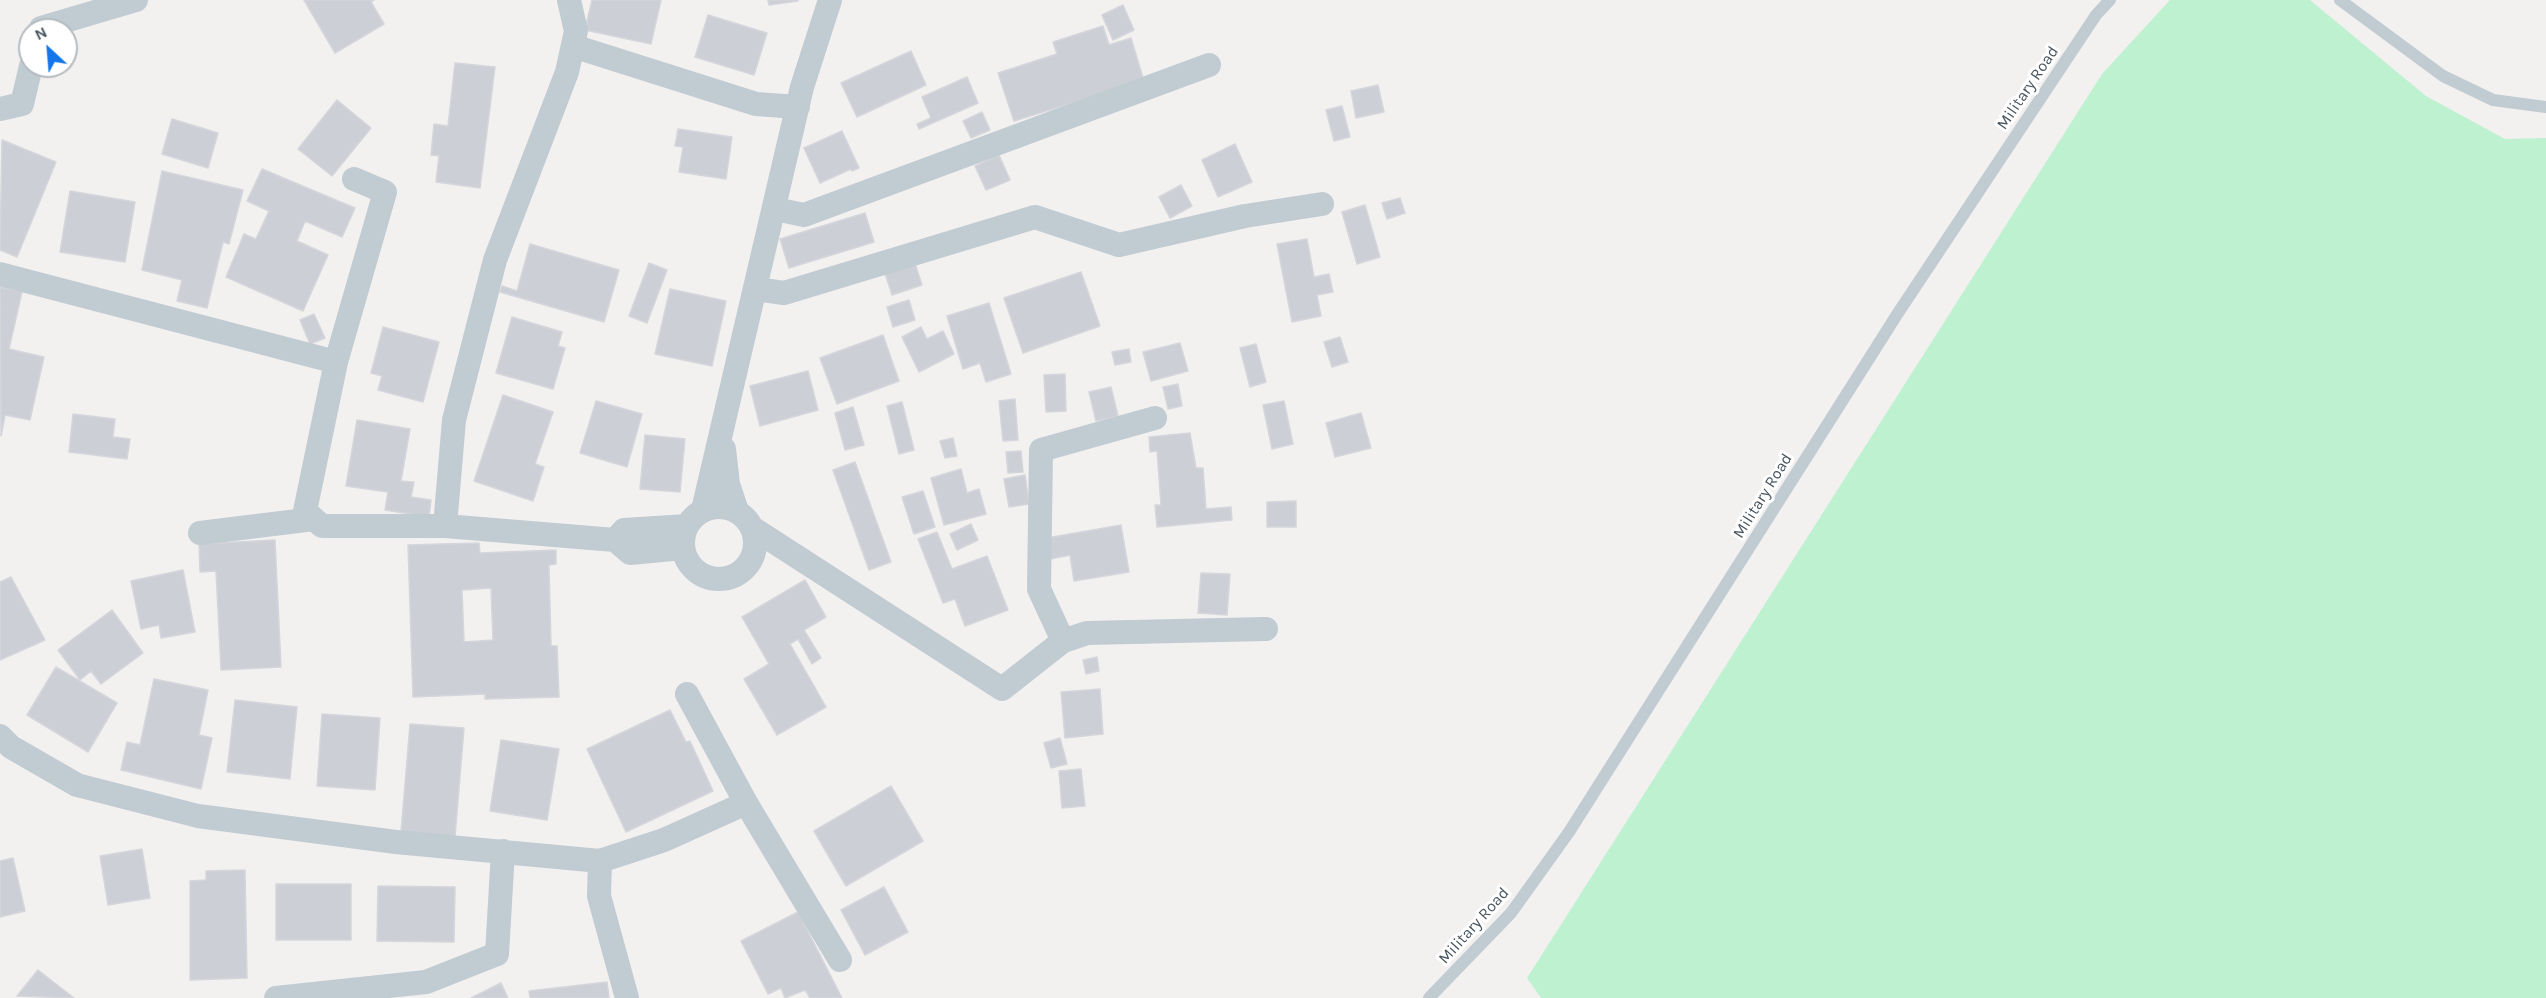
<!DOCTYPE html>
<html>
<head>
<meta charset="utf-8">
<style>
	body { margin:0 }
	#map { position:relative; width:2546px; height:998px; overflow:hidden; background:#f3f0f0; font-family:Karla,sans-serif }
	canvas { display:block }
	.north { position:absolute; left:18px; top:18px; width:60px; height:60px; box-sizing:border-box; background:#fff; border:2px solid #b5bbbf; border-radius:50%; rotate:334deg; font-size:16px; font-weight:700; line-height:24px; text-align:center; color:#47545e }
	.north::after { content:''; display:block; margin:auto; width:21px; height:27px; background:#1476e9; clip-path:polygon(50% 0,100% 100%,50% 72%,0 100%) }
</style>
</head>
<body>
<div id="map">
<canvas width="2546" height="998"></canvas>
<div class="north">N</div>
</div>
<script>
const ctx = document.querySelector('canvas').getContext('2d');
ctx.lineJoin = 'round';
function fillPath(path, color) { ctx.fillStyle = color; ctx.fill(path, 'evenodd'); }
function strokePath(path, color, width, dash) { ctx.strokeStyle = color; ctx.lineWidth = width; ctx.lineCap = dash ? 'butt' : 'round'; ctx.setLineDash(dash || []); ctx.stroke(path); }
function drawText(font, color, halo, rows, align = 'center') {
  ctx.font = font + ' Karla,sans-serif'; ctx.lineWidth = 6; ctx.setLineDash([]); ctx.textBaseline = 'middle'; ctx.strokeStyle = halo; ctx.fillStyle = color; for (const [text, x, y, turn = 0] of rows) {
    ctx.save(); ctx.translate(x, y); ctx.rotate((+turn || 0) * Math.PI / 180); ctx.textAlign = isNaN(turn) ? turn : align; if (halo) ctx.strokeText(text, 0, 0); ctx.fillText(text, 0, 0); ctx.restore();
  }
}
const green = new Path2D(`
	M 2170,0 L 2310,0 L 2426,96 L 2505,139 L 2546,138 L 2546,998 L 1541,998 L 1527,978 L 2102,74 Z`);
const building = new Path2D(`
	M 304,0 L 374,0 L 371,2 L 384,24 L 335,53 Z
	M 592,0 L 661,0 L 651,44 L 585,30 Z
	M 768,0 L 798,0 L 798,1 L 769,5 Z
	M 1123,5 L 1134,30 L 1113,40 L 1102,15 Z
	M 708,15 L 767,33 L 754,75 L 695,57 Z
	M 1103,26 L 1109,45 L 1131,38 L 1144,81 L 1014,121 L 998,73 L 1057,54 L 1053,42 Z
	M 911,51 L 926,85 L 857,117 L 841,83 Z
	M 455,63 L 495,67 L 480,188 L 436,182 L 439,156 L 431,155 L 434,124 L 448,126 Z
	M 967,77 L 978,103 L 919,129 L 917,124 L 931,118 L 922,97 Z
	M 1378,85 L 1384,112 L 1356,118 L 1351,91 Z
	M 337,100 L 371,128 L 332,176 L 298,149 Z
	M 1342,106 L 1350,137 L 1334,141 L 1326,110 Z
	M 982,112 L 990,130 L 971,138 L 963,121 Z
	M 172,119 L 218,133 L 208,168 L 162,154 Z
	M 678,129 L 732,137 L 726,179 L 679,172 L 683,147 L 675,146 Z
	M 842,131 L 859,168 L 852,171 L 851,169 L 820,183 L 804,148 Z
	M 2,140 L 56,162 L 17,257 L 0,250 Z
	M 1235,144 L 1252,182 L 1218,197 L 1202,160 Z
	M 999,155 L 1010,180 L 986,190 L 975,166 Z
	M 262,169 L 355,208 L 342,237 L 305,221 L 297,241 L 328,255 L 303,311 L 226,277 L 244,234 L 256,239 L 269,211 L 247,201 Z
	M 162,171 L 243,190 L 229,244 L 223,242 L 207,308 L 177,301 L 182,280 L 142,270 Z
	M 1181,185 L 1192,206 L 1170,218 L 1159,197 Z
	M 70,191 L 135,202 L 125,262 L 60,252 Z
	M 1400,198 L 1405,213 L 1387,219 L 1382,203 Z
	M 1365,205 L 1380,257 L 1357,264 L 1342,212 Z
	M 865,213 L 874,242 L 789,268 L 780,239 Z
	M 1307,239 L 1314,277 L 1329,274 L 1333,292 L 1317,295 L 1321,316 L 1292,322 L 1277,244 Z
	M 530,244 L 619,270 L 604,322 L 500,292 L 502,286 L 517,291 Z
	M 914,260 L 922,285 L 892,295 L 884,270 Z
	M 649,263 L 667,270 L 647,323 L 629,316 Z
	M 1081,272 L 1100,326 L 1023,353 L 1004,298 Z
	M 0,287 L 22,292 L 9,349 L 44,357 L 30,420 L 5,415 L 1,436 Z
	M 670,289 L 726,301 L 712,366 L 655,354 Z
	M 909,300 L 915,320 L 893,327 L 887,307 Z
	M 989,303 L 1011,374 L 986,382 L 980,363 L 963,369 L 947,316 Z
	M 314,314 L 325,338 L 310,344 L 300,320 Z
	M 512,317 L 562,332 L 558,346 L 565,348 L 553,389 L 496,373 Z
	M 383,327 L 439,342 L 423,402 L 378,390 L 382,376 L 371,373 Z
	M 921,327 L 927,339 L 943,331 L 954,354 L 919,372 L 902,337 Z
	M 883,335 L 899,381 L 837,404 L 820,358 Z
	M 1340,337 L 1348,362 L 1332,367 L 1324,342 Z
	M 1180,343 L 1188,371 L 1151,381 L 1143,352 Z
	M 1256,344 L 1266,382 L 1250,387 L 1240,348 Z
	M 1129,349 L 1131,362 L 1115,365 L 1112,352 Z
	M 808,371 L 818,410 L 760,426 L 750,386 Z
	M 1065,374 L 1066,411 L 1046,412 L 1044,375 Z
	M 1178,384 L 1182,406 L 1168,409 L 1163,387 Z
	M 1111,387 L 1118,416 L 1096,421 L 1089,392 Z
	M 503,395 L 553,412 L 535,464 L 544,467 L 533,501 L 474,481 Z
	M 1015,399 L 1018,440 L 1003,441 L 999,401 Z
	M 596,401 L 642,414 L 627,467 L 580,453 Z
	M 1284,401 L 1293,444 L 1272,449 L 1263,405 Z
	M 902,402 L 914,450 L 899,454 L 887,406 Z
	M 853,407 L 864,445 L 845,450 L 835,413 Z
	M 1361,413 L 1371,448 L 1335,457 L 1326,423 Z
	M 73,414 L 115,419 L 113,437 L 130,439 L 127,459 L 69,452 Z
	M 357,420 L 410,429 L 401,481 L 414,482 L 411,497 L 431,500 L 429,517 L 385,510 L 388,492 L 346,486 Z
	M 1190,433 L 1196,468 L 1203,468 L 1206,509 L 1231,507 L 1232,520 L 1157,527 L 1155,505 L 1161,505 L 1157,451 L 1150,452 L 1149,437 Z
	M 645,435 L 685,439 L 680,492 L 640,489 Z
	M 953,438 L 957,456 L 945,458 L 940,441 Z
	M 1021,451 L 1023,472 L 1008,473 L 1006,452 Z
	M 855,462 L 891,562 L 869,570 L 833,470 Z
	M 961,469 L 967,493 L 979,489 L 986,514 L 944,525 L 931,478 Z
	M 1025,475 L 1029,504 L 1009,507 L 1004,479 Z
	M 923,491 L 935,527 L 914,534 L 902,497 Z
	M 1296,501 L 1296,527 L 1267,527 L 1267,502 Z
	M 971,524 L 978,540 L 957,550 L 950,534 Z
	M 1121,525 L 1129,572 L 1074,581 L 1070,555 L 1050,559 L 1047,538 Z
	M 937,532 L 952,569 L 987,556 L 1008,610 L 965,626 L 955,599 L 943,603 L 918,539 Z
	M 275,540 L 281,667 L 221,670 L 216,571 L 200,572 L 199,544 Z
	M 479,543 L 480,553 L 556,550 L 556,564 L 549,565 L 551,646 L 557,646 L 559,697 L 485,699 L 485,694 L 413,697 L 408,545 ZM 491,588 L 493,640 L 464,642 L 462,590 Z
	M 183,570 L 195,632 L 161,638 L 159,625 L 141,629 L 131,581 Z
	M 1201,573 L 1230,574 L 1227,615 L 1198,613 Z
	M 11,577 L 45,640 L 0,660 L 0,582 Z
	M 805,580 L 826,617 L 804,630 L 821,658 L 812,664 L 798,639 L 790,644 L 826,707 L 777,735 L 744,679 L 769,664 L 742,617 Z
	M 112,610 L 143,653 L 101,684 L 91,671 L 80,680 L 58,650 Z
	M 1097,657 L 1099,671 L 1086,674 L 1083,660 Z
	M 56,667 L 117,703 L 88,752 L 27,715 Z
	M 154,679 L 208,690 L 199,735 L 212,738 L 201,789 L 121,770 L 127,742 L 140,745 Z
	M 1100,689 L 1103,734 L 1065,738 L 1061,692 Z
	M 235,700 L 297,707 L 290,779 L 227,772 Z
	M 670,710 L 686,742 L 690,741 L 713,791 L 626,832 L 587,749 Z
	M 322,714 L 380,718 L 375,790 L 317,786 Z
	M 410,724 L 464,728 L 455,837 L 401,832 Z
	M 1060,738 L 1067,764 L 1051,768 L 1044,743 Z
	M 501,740 L 559,749 L 547,820 L 490,811 Z
	M 1081,769 L 1085,806 L 1062,808 L 1059,771 Z
	M 891,786 L 923,841 L 846,886 L 814,831 Z
	M 142,849 L 150,898 L 108,905 L 100,856 Z
	M 13,858 L 25,911 L 0,917 L 0,861 Z
	M 245,870 L 247,978 L 190,980 L 190,881 L 206,880 L 206,871 Z
	M 276,884 L 351,884 L 351,940 L 276,940 Z
	M 378,886 L 455,887 L 454,942 L 377,941 Z
	M 884,887 L 908,932 L 865,955 L 841,910 Z
	M 798,912 L 842,998 L 810,998 L 805,990 L 785,998 L 781,988 L 768,994 L 741,941 Z
	M 38,970 L 74,998 L 17,996 Z
	M 607,982 L 609,998 L 530,998 L 529,991 Z
	M 501,983 L 508,998 L 471,998 Z`);
const lane = new Path2D(`
	M 2340,0 L 2443,76 L 2493,100 L 2546,107
	M 1429,998 L 1511,913 L 1569,832 L 1898,313 L 2096,15 L 2110,0`);
const street = new Path2D(`
	M 40,30 L 41,28 L 136,0
	M 573,46 L 756,104 L 798,107
	M 0,109 L 22,104 L 31,66
	M 775,209 L 804,215 L 1209,65
	M 0,274 L 336,362 L 305,511 L 322,526 L 445,526 L 615,540 L 630,553 L 683,548
	M 756,289 L 784,293 L 1035,217 L 1119,245 L 1245,216 L 1322,204
	M 336,362 L 385,192 L 354,179
	M 724,449 L 728,484 L 737,511
	M683 543a36 36 0 1 1 72 0a36 36 0 1 1-72 0Z
	M 703,510 L 802,87 L 830,0
	M 445,526 L 454,420 L 495,260 L 567,72 L 576,31 L 569,0
	M 754,529 L 1002,689 L 1063,641 L 1087,633 L 1266,629
	M 200,533 L 314,519
	M 615,540 L 624,530 L 687,526
	M 1063,641 L 1039,589 L 1041,450 L 1155,418
	M 687,694 L 746,803 L 840,960
	M 0,736 L 11,747 L 77,785 L 198,816 L 396,842 L 600,861 L 664,840 L 746,803
	M 600,861 L 599,896 L 627,998
	M 276,998 L 426,982 L 497,954 L 503,851`);
const streetNames = [
	["Military Road",2028,88,-56],
	["Military Road",1763,496,-58],
	["Military Road",1474,926,-48]
];
fillPath(green, '#bef1d0');
fillPath(building, '#cccfd5');
strokePath(building, '#d4d6dc', 1.5);
strokePath(lane, '#c0cbd2', 12);
strokePath(street, '#c0cbd2', 24);
drawText('16px', '#47545e', '#fff', streetNames);
</script>
</body>
</html>
